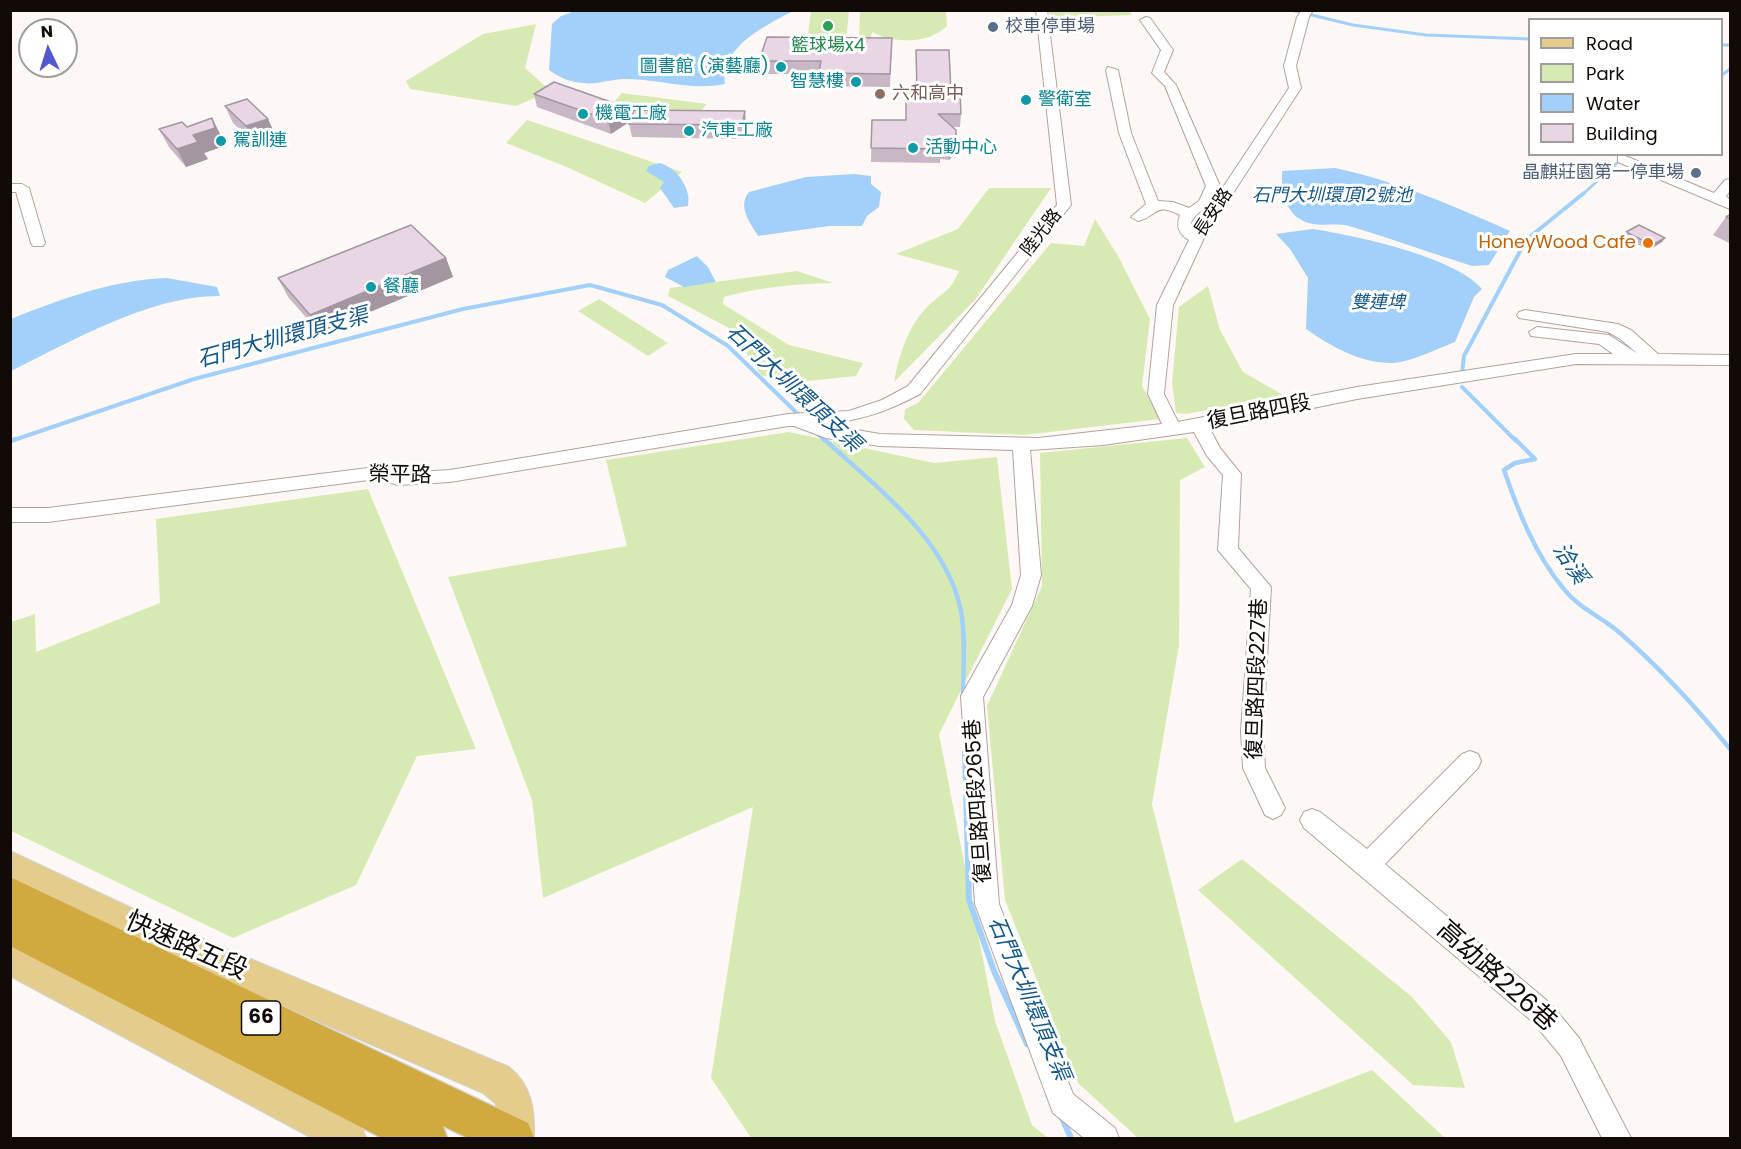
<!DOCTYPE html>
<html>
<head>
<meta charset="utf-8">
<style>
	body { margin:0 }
	#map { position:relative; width:1741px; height:1149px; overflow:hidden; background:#fdf8f6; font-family:Poppins,sans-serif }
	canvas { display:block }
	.frame { position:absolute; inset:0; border:12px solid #110a07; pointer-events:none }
	.legend { position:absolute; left:1528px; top:18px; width:195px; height:138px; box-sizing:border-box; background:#fff; border:2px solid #a09d9c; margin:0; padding:8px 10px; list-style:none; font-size:18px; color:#110a07 }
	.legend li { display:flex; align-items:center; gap:12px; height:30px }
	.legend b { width:30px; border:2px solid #a09d9c }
	.north { position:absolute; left:18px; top:18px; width:60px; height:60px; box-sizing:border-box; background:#fff; border:2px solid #a09d9c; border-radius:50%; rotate:356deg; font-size:16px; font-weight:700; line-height:24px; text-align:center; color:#110a07 }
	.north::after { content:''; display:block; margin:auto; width:21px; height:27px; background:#5358cf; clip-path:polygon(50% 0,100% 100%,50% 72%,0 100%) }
</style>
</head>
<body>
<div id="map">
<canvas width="1741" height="1149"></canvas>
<div class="frame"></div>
<ul class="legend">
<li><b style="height:8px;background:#e3cc8c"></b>Road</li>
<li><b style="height:16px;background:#d8eab3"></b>Park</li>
<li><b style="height:16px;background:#a3d0fa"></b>Water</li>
<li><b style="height:16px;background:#e9d6e5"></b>Building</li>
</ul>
<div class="north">N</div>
</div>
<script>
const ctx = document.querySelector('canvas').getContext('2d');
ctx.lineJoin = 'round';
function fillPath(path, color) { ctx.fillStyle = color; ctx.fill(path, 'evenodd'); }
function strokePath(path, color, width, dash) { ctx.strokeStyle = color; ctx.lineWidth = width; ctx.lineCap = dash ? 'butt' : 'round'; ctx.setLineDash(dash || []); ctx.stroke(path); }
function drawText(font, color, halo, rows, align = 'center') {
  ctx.font = font + ' Poppins,"Noto Sans TC",sans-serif'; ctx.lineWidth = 6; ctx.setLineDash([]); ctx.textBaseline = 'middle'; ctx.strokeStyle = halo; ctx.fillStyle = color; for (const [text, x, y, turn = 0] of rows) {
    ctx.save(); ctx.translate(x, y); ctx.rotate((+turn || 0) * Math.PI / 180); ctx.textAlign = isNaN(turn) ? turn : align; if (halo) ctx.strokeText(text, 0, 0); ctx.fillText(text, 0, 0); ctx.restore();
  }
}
const green = new Path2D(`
	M 811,11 L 849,11 L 846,42 L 807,42 Z
	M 860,11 L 946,11 L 947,26 C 928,44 895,44 872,32 L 870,41 L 859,41 Z
	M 1049,11 L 1130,11 L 1132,15 L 1050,18 Z
	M 536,24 L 525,68 L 551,91 L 516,106 L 410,89 L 406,81 L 483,34 Z
	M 622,93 L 707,104 L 699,113 L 613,103 Z
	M 527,120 L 682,172 L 645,203 L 569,168 L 506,143 Z
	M 989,188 L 1051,188 L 975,300 L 894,382 C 899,355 908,326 928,306 C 943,292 951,291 959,271 L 896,254 L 958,229 Z
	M 1095,219 L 1118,256 L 1150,319 L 1142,386 L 1160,419 L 1024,435 L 914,430 L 904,419 L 905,409 L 918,403 L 1051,243 L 1084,246 Z
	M 797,271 L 833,283 C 795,284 760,287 724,297 L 723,304 L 789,345 L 863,363 L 856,376 L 798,382 L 761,375 L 729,328 L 668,296 L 670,288 Z
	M 1208,286 L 1220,330 L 1243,372 L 1283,395 L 1187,414 L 1176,413 L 1172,383 L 1179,307 Z
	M 599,299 L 668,343 L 648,356 L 578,311 Z
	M 789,432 L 934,463 L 997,457 L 1012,589 L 939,734 L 995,1021 L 1032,1125 L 1048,1138 L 751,1138 L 711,1078 L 753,807 L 543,898 L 532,800 L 448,577 L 627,546 L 606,460 Z
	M 1187,438 L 1205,467 L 1180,480 L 1179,645 L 1152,804 L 1201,1002 L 1235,1123 L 1372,1070 L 1445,1138 L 1138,1138 L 1078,1083 L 1005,900 L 987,706 L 1042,586 L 1040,453 Z
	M 368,489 L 476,749 L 417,756 L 356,885 L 233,938 L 11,831 L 11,622 L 35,614 L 36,652 L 160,603 L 156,519 Z
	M 1242,859 L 1411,996 L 1451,1042 L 1465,1088 L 1413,1085 L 1198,890 Z`);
const water = new Path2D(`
	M 575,11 L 575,10 L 793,11 C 765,26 721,46 725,84 C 692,91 658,79 624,79 C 611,79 596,85 583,83 C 570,82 560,78 549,70 L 552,24 L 561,16 Z
	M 659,163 C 676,166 692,189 688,206 L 674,208 L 660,188 L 664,182 L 646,171 L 649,166 Z
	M 1335,168 C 1394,180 1454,206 1510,231 L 1489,265 L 1472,266 C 1431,253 1390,238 1349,226 C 1334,222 1314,229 1300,219 C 1284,210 1281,186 1282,171 Z
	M 854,174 L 871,176 L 871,184 L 881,192 L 879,207 L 867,216 L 862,226 L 829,226 L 758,236 C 750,222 737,207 749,192 L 806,177 Z
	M 1312,229 C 1354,235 1456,257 1482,289 L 1474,297 L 1455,342 C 1439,348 1409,363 1392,363 C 1360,363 1332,347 1306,329 L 1308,278 L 1290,249 L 1276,234 Z
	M 697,256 L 708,267 L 716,282 L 684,287 L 665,277 L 668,270 Z
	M 167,278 L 217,287 L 220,296 C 151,295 72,341 11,371 L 11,319 C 61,299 112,280 167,278 Z`);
const streamFar3 = new Path2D(`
	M 1291,10 L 1353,25 L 1426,35 L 1530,39
	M 1722,45 L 1730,45
	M 1722,75 L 1730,69
	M 1582,195 L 1627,154`);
const streamFar2 = new Path2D(`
	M 1462,374 L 1464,356 L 1526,240 L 1584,193
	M 1462,387 L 1516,441
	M 816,432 L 825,441
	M 11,441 L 194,379 L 463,309 L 590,285 L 662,305 L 728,346 L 802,418`);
const streamFar1 = new Path2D(`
	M 824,439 C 875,486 947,539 961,611 C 966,639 963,670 963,698
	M 1515,439 L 1535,459 L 1515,463 L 1504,470 C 1518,511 1535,554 1563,588 C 1579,609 1601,616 1620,633 C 1660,668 1696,707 1730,749
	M 10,441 L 15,439
	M 965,749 L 965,753`);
const stream = new Path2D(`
	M 965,752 L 969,900 L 994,971 L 1027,1044
	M 1061,1116 L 1071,1138`);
const minor = new Path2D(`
	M 1036,10 L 1047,10 L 1071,205 L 920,394 C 888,411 858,422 821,424 L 880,434 L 1038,438 L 1162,424 L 1148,394 L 1157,305 L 1189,240 C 1178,234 1176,226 1180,215 C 1153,202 1159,216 1138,221 L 1131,217 L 1146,204 L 1119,133 L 1106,70 L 1108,67 L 1118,70 L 1131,133 L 1158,201 L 1173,202 L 1189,208 L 1199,201 L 1206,186 L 1165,86 L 1152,73 L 1161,50 L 1140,20 L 1146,17 L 1150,18 L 1173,50 L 1164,72 L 1176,85 L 1220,186 C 1213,210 1196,209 1191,223 L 1194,231 L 1289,88 L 1284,66 L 1297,17 L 1302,10 L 1313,10 L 1309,17 L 1296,66 L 1301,88 L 1204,238 L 1173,305 L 1164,394 L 1178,422 L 1357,387 L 1576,354 L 1613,354 L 1599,344 L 1531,336 L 1529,332 L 1537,327 L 1609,335 L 1638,354 L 1619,338 L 1608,332 L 1519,318 L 1517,315 L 1519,312 L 1525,310 L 1618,324 L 1631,330 L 1658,354 L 1730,355 L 1730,365 L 1576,364 L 1357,399 L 1210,429 L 1220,448 L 1241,474 L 1238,548 L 1271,587 L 1263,731 L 1265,768 L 1285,808 L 1281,815 L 1273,819 L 1265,815 L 1243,768 L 1241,731 L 1251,589 L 1218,550 L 1223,475 L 1207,456 L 1194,432 L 1103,445 L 1030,450 L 1041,575 L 1032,606 L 983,697 L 999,904 L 1073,1094 L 1115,1128 L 1119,1138 L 1084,1138 L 1053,1113 L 975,904 L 961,696 L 1012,605 L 1021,575 L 1013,450 L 880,446 L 826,438 L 794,426 L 788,426 L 450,482 L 398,485 L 376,479 L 48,522 L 10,522 L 10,508 L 48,508 L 376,467 L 398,473 L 450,470 L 788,414 L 849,411 L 882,400 L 908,386 L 1057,205 Z
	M 1623,155 L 1714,193 L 1725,180 L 1730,179 L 1730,191 L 1726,196 L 1730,200 L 1730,209 L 1618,162 L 1618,156 Z
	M 10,184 L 22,184 L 29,188 L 45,243 L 43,246 L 33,246 L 31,243 L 16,192 L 10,192 Z
	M 1470,751 L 1478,754 L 1481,761 L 1478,768 L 1385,864 L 1551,1004 L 1579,1038 L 1631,1138 L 1602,1138 L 1561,1056 L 1533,1022 L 1304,828 L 1300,820 L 1304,812 L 1312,809 L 1320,812 L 1367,849 L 1462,754 Z`);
const major = new Path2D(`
	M 10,851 L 155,919 L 509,1067 C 532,1085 535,1111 534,1138 L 498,1138 L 496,1104 L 483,1093 L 133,941 L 10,882 Z
	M 10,942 L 361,1125 L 366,1138 L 312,1138 L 10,976 Z`);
const highway = new Path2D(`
	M 10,877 L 528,1123 L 534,1138 L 468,1138 L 443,1126 L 447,1138 L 382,1138 L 10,946 Z`);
const wall = new Path2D(`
	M 892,38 L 890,87 L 819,86 L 819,74 L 760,74 L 759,61 Z
	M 916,50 L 951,93 L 961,114 L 960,127 L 953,127 L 956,140 L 955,153 L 949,160 L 940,159 L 940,163 L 871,162 L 872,120 L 906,120 L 917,93 Z
	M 534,94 L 630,121 L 746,124 L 744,139 L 632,137 L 629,124 L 630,122 L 611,134 L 537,107 Z
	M 225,106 L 276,136 L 255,143 L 233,123 Z
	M 212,118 L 221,136 L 224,146 L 204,153 L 208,159 L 186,167 L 169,147 L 159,129 L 187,127 Z
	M 1731,214 L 1731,244 L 1713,235 L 1726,217 Z
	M 1626,232 L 1665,238 L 1662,242 L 1649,250 L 1623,237 Z
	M 446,258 L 453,277 L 320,333 L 288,297 L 278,278 Z`);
const shadedWall = new Path2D(`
	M 628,108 L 630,121 L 611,134 L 608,120 Z
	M 745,111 L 746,124 L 744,139 L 742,125 Z
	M 212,118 L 221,136 L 224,146 L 204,153 L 208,159 L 186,167 L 177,149 Z
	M 268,119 L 276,136 L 255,143 L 246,126 Z
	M 956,140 L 955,153 L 949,160 L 950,146 Z
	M 1665,238 L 1662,242 L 1649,250 L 1652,245 Z
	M 446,258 L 453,277 L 320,333 L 310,315 Z`);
const building = new Path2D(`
	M 767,37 L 892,38 L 890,74 L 819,73 L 821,61 L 759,61 Z
	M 916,50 L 949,50 L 951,93 L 960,93 L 961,114 L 938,114 L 956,130 L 956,140 L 950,146 L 940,146 L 941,149 L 871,148 L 872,120 L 906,120 L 906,93 L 917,93 Z
	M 554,82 L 628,108 L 608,120 L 534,94 Z
	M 247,99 L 268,119 L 246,126 L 225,106 Z
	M 634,110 L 745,111 L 742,125 L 629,124 Z
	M 212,118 L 215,128 L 193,135 L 198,142 L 177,149 L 159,129 L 182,122 L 187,127 Z
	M 1731,214 L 1731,219 L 1726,217 Z
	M 411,225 L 446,258 L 310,315 L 278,278 Z
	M 1639,225 L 1665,238 L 1652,245 L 1626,232 Z`);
const markers = [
	[828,26,6,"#2e9e5b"],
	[993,27,6,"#5c6f8a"],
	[781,67,6,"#0f9aa8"],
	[856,82,6,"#0f9aa8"],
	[880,94,6,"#8d6e63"],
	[1026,100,6,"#0f9aa8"],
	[583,114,6,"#0f9aa8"],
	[689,131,6,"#0f9aa8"],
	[221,141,6,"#0f9aa8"],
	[913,148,6,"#0f9aa8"],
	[1696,173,6,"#5c6f8a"],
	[1648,243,6,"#e8710a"],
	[371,287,6,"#0f9aa8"]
];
const farServicenames = [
	["校車停車場",1005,27],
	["晶麒莊園第一停車場",1684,173,"right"]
];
const farLeisurenames = [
	["籃球場x4",828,46]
];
const farCulturenames = [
	["圖書館 (演藝廳)",769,67,"right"],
	["智慧樓",844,82,"right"],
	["警衛室",1038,100],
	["機電工廠",595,114],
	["汽車工廠",701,131],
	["駕訓連",233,141],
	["活動中心",925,148],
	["餐廳",383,287]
];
const farEducationnames = [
	["六和高中",892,94]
];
const farWaternames = [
	["石門大圳環頂12號池",1332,196],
	["雙連埤",1378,303]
];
const farStreetnames = [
	["長安路",1214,213,-57],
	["陸光路",1042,233,-52]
];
const farFoodnames = [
	["HoneyWood Cafe",1636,243]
];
const shields = [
	[261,1018,39]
];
const shieldNames = [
	["66",261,1018]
];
const streetNames = [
	["復旦路四段",1259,413,-11],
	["榮平路",400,476,1],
	["復旦路四段227巷",1258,679,-88],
	["復旦路四段265巷",979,801,-94]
];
const waterNames = [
	["石門大圳環頂支渠",283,339,-15],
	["石門大圳環頂支渠",793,389,43],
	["洽溪",1569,564,57],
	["石門大圳環頂支渠",1028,999,67]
];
const nearStreetnames = [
	["快速路五段",186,947,24],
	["高幼路226巷",1496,977,42]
];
fillPath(green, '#d8eab3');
fillPath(water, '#a3d0fa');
strokePath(streamFar3, '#a3d0fa', 3);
strokePath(streamFar2, '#a3d0fa', 4);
strokePath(streamFar1, '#a3d0fa', 4.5);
strokePath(stream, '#a3d0fa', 6);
strokePath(minor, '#b6a198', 2);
strokePath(major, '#d4d3d2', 2);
strokePath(highway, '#d4d3d2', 3);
fillPath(minor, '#fff');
fillPath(major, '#e3cc8c');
fillPath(highway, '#d1aa3f');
fillPath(wall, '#c8b8c5');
fillPath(shadedWall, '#a396a0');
fillPath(building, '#e9d6e5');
strokePath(building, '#a396a0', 1.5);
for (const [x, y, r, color] of markers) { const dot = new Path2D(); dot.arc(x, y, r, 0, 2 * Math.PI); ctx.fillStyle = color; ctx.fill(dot); strokePath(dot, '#fff', 2); }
drawText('18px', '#4e5e75', '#fff', farServicenames, 'left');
drawText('18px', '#27864d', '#fff', farLeisurenames);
drawText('18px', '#0d838f', '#fff', farCulturenames, 'left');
drawText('18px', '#785e54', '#fff', farEducationnames, 'left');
drawText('italic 18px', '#14578b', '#fff', farWaternames);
drawText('18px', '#110a07', '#fff', farStreetnames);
drawText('18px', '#c56008', '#fff', farFoodnames, 'right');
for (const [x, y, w] of shields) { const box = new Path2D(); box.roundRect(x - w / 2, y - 17, w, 34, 4.5); ctx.fillStyle = '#fff'; ctx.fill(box); strokePath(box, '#110a07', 1.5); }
drawText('bold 20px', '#110a07', null, shieldNames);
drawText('21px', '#110a07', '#fff', streetNames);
drawText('italic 22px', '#14578b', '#fff', waterNames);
drawText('26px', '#110a07', '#fff', nearStreetnames);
</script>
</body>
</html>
